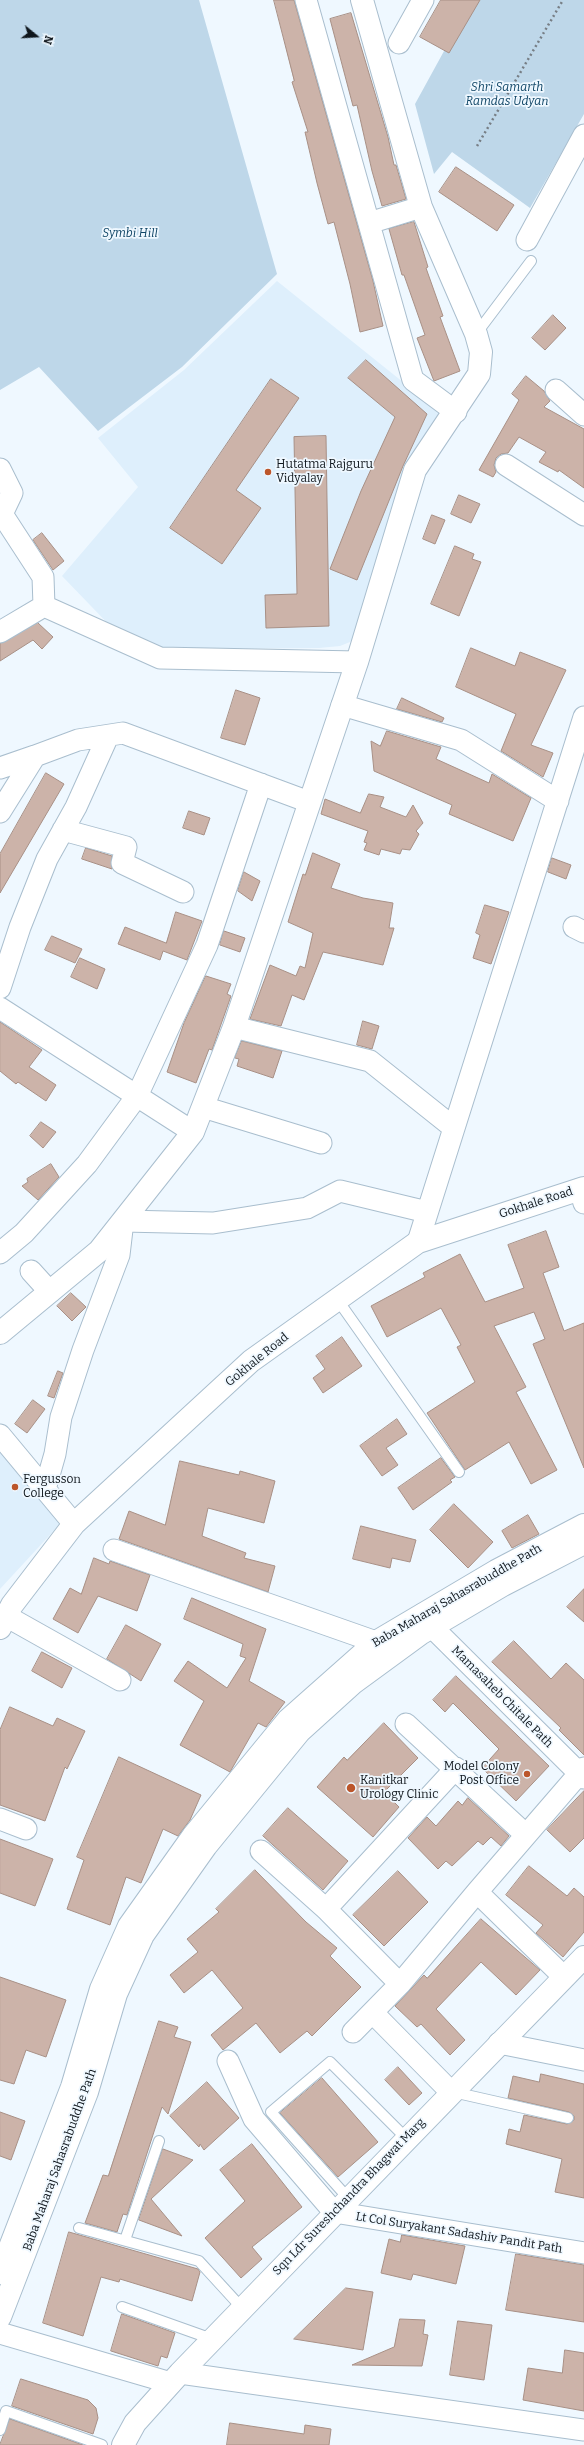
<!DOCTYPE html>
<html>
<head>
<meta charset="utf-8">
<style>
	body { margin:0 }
	#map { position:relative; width:584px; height:2445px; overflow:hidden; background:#eff8ff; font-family:Bitter,serif }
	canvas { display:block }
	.north { position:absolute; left:16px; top:16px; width:40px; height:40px; -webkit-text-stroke:3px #eff8ff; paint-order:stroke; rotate:108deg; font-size:11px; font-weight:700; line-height:16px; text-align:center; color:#0f161c }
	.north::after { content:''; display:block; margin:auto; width:14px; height:18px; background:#0f161c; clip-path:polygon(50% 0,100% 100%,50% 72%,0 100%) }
</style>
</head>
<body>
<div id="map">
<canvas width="584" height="2445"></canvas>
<div class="north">N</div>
</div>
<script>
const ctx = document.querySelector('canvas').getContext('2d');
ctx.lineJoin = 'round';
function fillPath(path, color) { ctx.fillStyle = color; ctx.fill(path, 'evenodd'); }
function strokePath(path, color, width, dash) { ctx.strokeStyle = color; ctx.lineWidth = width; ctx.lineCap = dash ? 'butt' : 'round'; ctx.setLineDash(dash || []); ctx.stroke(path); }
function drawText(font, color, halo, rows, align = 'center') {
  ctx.font = font + ' Bitter,serif'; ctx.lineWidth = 3.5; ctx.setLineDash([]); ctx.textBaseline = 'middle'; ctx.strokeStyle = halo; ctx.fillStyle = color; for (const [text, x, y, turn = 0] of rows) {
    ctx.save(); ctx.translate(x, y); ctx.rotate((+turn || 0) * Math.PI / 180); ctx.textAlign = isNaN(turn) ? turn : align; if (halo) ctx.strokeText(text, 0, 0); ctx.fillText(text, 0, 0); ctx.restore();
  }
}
const built = new Path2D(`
	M 277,281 L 444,415 L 359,631 L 350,642 L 340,646 L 319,648 L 171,649 L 143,645 L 117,633 L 62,576 L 138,487 L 98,438 L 184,370 Z
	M 0,1450 L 60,1524 L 0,1589 Z`);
const green = new Path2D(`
	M 0,0 L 199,0 L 277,274 L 182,367 L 98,431 L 39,367 L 0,390 Z
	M 472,0 L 584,0 L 584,114 L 530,208 L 452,152 L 434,174 L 415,104 Z`);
const building = new Path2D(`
	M 274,0 L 294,0 L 373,281 L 383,326 L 360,332 L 350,284 L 334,222 L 328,224 L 317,183 L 305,132 L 308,132 L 292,82 L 294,81 Z
	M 441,0 L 480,0 L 449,53 L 420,37 Z
	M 351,13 L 388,137 L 394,165 L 396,165 L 406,199 L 382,206 L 372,171 L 357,105 L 353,106 L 330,19 Z
	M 456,167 L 514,205 L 497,231 L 439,192 Z
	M 414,222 L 428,267 L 426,268 L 443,316 L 440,317 L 460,371 L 434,381 L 417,338 L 425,335 L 404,275 L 402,275 L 389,229 Z
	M 553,315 L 566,328 L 545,350 L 532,338 Z
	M 366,360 L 427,414 L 403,466 L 357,580 L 330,569 L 361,491 L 395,417 L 348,378 Z
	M 526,376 L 544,391 L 550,401 L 544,407 L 584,429 L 584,488 L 559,470 L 558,472 L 539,462 L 546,452 L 519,437 L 508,453 L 501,454 L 496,458 L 494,465 L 496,472 L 493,477 L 479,470 L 519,400 L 512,394 Z
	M 271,379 L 299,398 L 236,490 L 261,508 L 222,564 L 170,528 Z
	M 326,436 L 329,626 L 266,628 L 265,595 L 297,594 L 294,437 Z
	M 459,495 L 480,504 L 471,523 L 451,514 Z
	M 432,515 L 445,520 L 435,544 L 423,539 Z
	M 42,533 L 64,561 L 53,570 L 33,540 Z
	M 455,546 L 474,554 L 472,559 L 481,562 L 459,616 L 431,604 Z
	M 38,623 L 53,637 L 42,649 L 33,640 L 0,661 L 0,644 Z
	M 471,648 L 515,666 L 520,652 L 566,670 L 531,745 L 553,753 L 543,777 L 501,751 L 516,714 L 456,687 Z
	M 236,690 L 260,698 L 245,745 L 221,738 Z
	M 402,698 L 444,718 L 442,722 L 397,709 Z
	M 387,731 L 441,747 L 436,759 L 489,783 L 492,774 L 531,798 L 513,841 L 449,814 L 452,805 L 374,771 L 371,741 L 380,746 Z
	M 46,773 L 64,784 L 0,893 L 0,854 Z
	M 369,794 L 384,797 L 380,807 L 406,817 L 413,805 L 423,823 L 416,831 L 419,834 L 410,850 L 402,849 L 400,854 L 381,849 L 379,855 L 364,850 L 367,843 L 364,842 L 368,831 L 321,814 L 325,799 L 360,813 Z
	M 189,811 L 210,818 L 204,835 L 183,828 Z
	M 86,848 L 112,856 L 112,869 L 82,859 Z
	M 313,853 L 340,864 L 331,888 L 363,898 L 393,903 L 389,928 L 394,928 L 383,965 L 323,952 L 304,1000 L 292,995 L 281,1026 L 250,1019 L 270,965 L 296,976 L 300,966 L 305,968 L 313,933 L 288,922 L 303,874 L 305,875 Z
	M 552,858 L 571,865 L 566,879 L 548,872 Z
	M 244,872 L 260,881 L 252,901 L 238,891 Z
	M 485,905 L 509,912 L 491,964 L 473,958 L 480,935 L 476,933 Z
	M 176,912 L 202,921 L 187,960 L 163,951 L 160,960 L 118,944 L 125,927 L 166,943 Z
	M 224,931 L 245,938 L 240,952 L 220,945 Z
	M 52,936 L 82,949 L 75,963 L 45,950 Z
	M 80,958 L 105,969 L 97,989 L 71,977 Z
	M 206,976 L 231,984 L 227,994 L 231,996 L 212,1050 L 209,1049 L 196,1083 L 167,1072 L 184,1023 Z
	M 363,1021 L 379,1026 L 372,1049 L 357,1045 Z
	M 0,1022 L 42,1050 L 29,1067 L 56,1085 L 46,1101 L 18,1082 L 16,1084 L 0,1071 Z
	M 242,1041 L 282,1051 L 273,1078 L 237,1066 L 239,1059 L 235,1058 Z
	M 41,1122 L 56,1132 L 43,1148 L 30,1136 Z
	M 51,1164 L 59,1177 L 38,1200 L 22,1186 L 28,1182 L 27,1179 Z
	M 546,1231 L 559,1267 L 543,1273 L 564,1331 L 584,1323 L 584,1468 L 533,1344 L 545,1339 L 534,1312 L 494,1326 L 526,1387 L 516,1392 L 557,1470 L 531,1484 L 509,1442 L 465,1470 L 427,1413 L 475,1382 L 457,1347 L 461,1345 L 441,1308 L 387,1337 L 371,1306 L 425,1277 L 423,1273 L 460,1254 L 485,1302 L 524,1288 L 508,1245 Z
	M 71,1293 L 86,1307 L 72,1321 L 57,1306 Z
	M 342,1337 L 362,1366 L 323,1393 L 313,1378 L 325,1369 L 316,1356 Z
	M 58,1371 L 63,1373 L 54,1398 L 48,1396 Z
	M 33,1400 L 45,1409 L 27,1433 L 15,1424 Z
	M 397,1419 L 407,1434 L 386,1448 L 398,1465 L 382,1476 L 360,1446 Z
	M 441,1458 L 455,1477 L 450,1480 L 452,1482 L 413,1510 L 398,1488 Z
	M 180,1461 L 239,1475 L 240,1471 L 275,1481 L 264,1523 L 208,1508 L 202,1536 L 246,1553 L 244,1558 L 275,1566 L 268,1592 L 119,1539 L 129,1511 L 165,1525 Z
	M 454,1504 L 493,1542 L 468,1568 L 430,1530 Z
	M 528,1515 L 539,1534 L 512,1548 L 502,1531 Z
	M 361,1526 L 416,1540 L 410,1562 L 392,1558 L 390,1568 L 353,1559 Z
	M 94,1558 L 109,1564 L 110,1561 L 150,1575 L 137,1611 L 98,1596 L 78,1633 L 53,1619 L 70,1588 L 81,1594 Z
	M 584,1589 L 584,1622 L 567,1607 Z
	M 192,1598 L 266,1629 L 249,1681 L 285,1702 L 266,1727 L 258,1723 L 230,1772 L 180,1745 L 204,1701 L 174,1681 L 188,1661 L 227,1688 L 246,1658 L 240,1656 L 243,1644 L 184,1619 Z
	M 126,1625 L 161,1644 L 141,1681 L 107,1659 Z
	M 514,1641 L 551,1679 L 566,1663 L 584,1680 L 584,1755 L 559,1730 L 561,1728 L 492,1662 Z
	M 42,1652 L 72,1668 L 62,1688 L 32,1671 Z
	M 456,1676 L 549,1766 L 516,1801 L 482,1768 L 499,1749 L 453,1703 L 445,1712 L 433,1700 Z
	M 10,1707 L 53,1726 L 57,1718 L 85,1731 L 67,1769 L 65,1767 L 45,1821 L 0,1805 L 0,1730 Z
	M 384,1723 L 418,1758 L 384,1792 L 399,1807 L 373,1837 L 317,1787 L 344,1757 L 347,1760 Z
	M 119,1757 L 201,1795 L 190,1820 L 178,1836 L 163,1829 L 141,1883 L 126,1877 L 110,1925 L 67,1909 L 84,1860 L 77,1857 Z
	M 584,1791 L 584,1838 L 570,1852 L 547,1830 Z
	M 468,1798 L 509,1836 L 501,1846 L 491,1837 L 483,1845 L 478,1841 L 452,1866 L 446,1861 L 438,1869 L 408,1838 L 427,1817 L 436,1826 L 458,1801 L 462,1805 Z
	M 288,1808 L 348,1861 L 323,1890 L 263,1836 Z
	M 0,1839 L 53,1859 L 35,1906 L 0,1893 Z
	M 529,1866 L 567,1896 L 574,1888 L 584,1897 L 584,1932 L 563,1957 L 536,1933 L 543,1925 L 506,1895 Z
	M 255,1870 L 306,1922 L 337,1948 L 330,1956 L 361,1987 L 312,2036 L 307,2031 L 280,2053 L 256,2023 L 223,2050 L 211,2035 L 243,2008 L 212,1970 L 184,1993 L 170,1975 L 198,1952 L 187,1939 L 219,1912 L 216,1909 Z
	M 398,1871 L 428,1902 L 384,1946 L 353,1915 Z
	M 481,1919 L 540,1970 L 516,1995 L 481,1962 L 436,2009 L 465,2040 L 450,2055 L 421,2024 L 417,2027 L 395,2006 L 424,1975 L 427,1978 Z
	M 0,1977 L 66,2000 L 46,2057 L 26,2050 L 14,2084 L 0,2080 Z
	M 159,2021 L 178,2027 L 174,2037 L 191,2042 L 168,2114 L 162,2107 L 127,2215 L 123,2214 L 117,2232 L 85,2223 L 103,2175 L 108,2176 Z
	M 398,2067 L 422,2093 L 409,2105 L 385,2080 Z
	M 541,2074 L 584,2084 L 584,2198 L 555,2192 L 562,2159 L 506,2144 L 509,2129 L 520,2132 L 524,2115 L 567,2124 L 574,2120 L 574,2116 L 569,2112 L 508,2098 L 513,2076 L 539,2082 Z
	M 322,2078 L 378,2142 L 338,2177 L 280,2113 Z
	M 207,2082 L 239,2118 L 204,2150 L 200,2144 L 199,2147 L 170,2116 Z
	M 0,2112 L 25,2121 L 11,2160 L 0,2156 Z
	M 252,2144 L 302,2207 L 252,2247 L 262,2259 L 241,2278 L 205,2238 L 245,2201 L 220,2170 Z
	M 163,2149 L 193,2160 L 151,2199 L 182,2236 L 139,2220 Z
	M 69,2232 L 198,2269 L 200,2272 L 192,2301 L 120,2279 L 119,2282 L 101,2277 L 83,2336 L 43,2323 Z
	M 402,2235 L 465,2246 L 456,2284 L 413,2274 L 411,2280 L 381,2273 L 389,2239 L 400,2242 Z
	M 516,2254 L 584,2265 L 584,2322 L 506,2310 Z
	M 346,2288 L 373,2292 L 363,2350 L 294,2339 Z
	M 122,2314 L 175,2333 L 167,2358 L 161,2356 L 158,2366 L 111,2351 Z
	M 400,2319 L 425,2320 L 423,2334 L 428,2335 L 422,2366 L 352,2365 L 394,2347 Z
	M 458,2321 L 492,2325 L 484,2380 L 450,2375 Z
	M 565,2350 L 584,2353 L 584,2411 L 523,2400 L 528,2368 L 562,2373 Z
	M 21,2379 L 88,2400 L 96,2408 L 98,2418 L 93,2434 L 12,2406 Z
	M 10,2419 L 83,2445 L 0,2445 Z
	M 230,2423 L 304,2434 L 305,2425 L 331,2429 L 329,2445 L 227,2445 Z`);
const path = new Path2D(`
	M 477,146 L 563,0`);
const service = new Path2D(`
	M 476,334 L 531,261
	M 337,1299 L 459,1472
	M 453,2092 L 568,2118
	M 348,2198 L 271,2112 L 330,2062 L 406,2138
	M 79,2228 L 199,2261 L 242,2308
	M 125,2240 L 159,2141
	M 122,2307 L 212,2339
	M 0,2430 L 6,2411 L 102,2445`);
const minor = new Path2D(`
	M 306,0 L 413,380 L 456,412
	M 399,43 L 423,0
	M 369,223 L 421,207
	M 527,240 L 584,135
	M 556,390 L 584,415
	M 506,465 L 584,515
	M 0,469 L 12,493 L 2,514 L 43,577 L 44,606
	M 0,632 L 44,606 L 160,658 L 357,662
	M 342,705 L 461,740 L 558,801
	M 35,756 L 78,740 L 123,733 L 309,802
	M 0,768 L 35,756 L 0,812
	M 63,830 L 126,847 L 122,863 L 183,892
	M 574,927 L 584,932
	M 0,988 L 20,927 L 47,859 L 76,807 L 108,736
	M 0,1008 L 193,1132
	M 234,1027 L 370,1061 L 454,1128
	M 203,1107 L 321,1143
	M 580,1189 L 584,1203
	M 418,1242 L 584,717
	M 0,1253 L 24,1233 L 87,1164 L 137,1096 L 207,945 L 261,784
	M 31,1271 L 50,1292
	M 0,1435 L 74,1524
	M 45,1489 L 55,1454 L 61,1417 L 83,1350 L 119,1255 L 123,1221 L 213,1223 L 307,1208 L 340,1191 L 427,1212
	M 114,1550 L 376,1642
	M 423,1614 L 432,1627 L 584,1778
	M 6,1616 L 120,1680
	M 406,1724 L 526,1835
	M 0,1819 L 26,1829
	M 261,1851 L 326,1909 L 400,1984
	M 477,1892 L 564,1977
	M 326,1909 L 456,1768
	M 373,2013 L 451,2092
	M 353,2032 L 400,1984 L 477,1892 L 584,1768
	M 499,2043 L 584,2060
	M 228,2061 L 254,2119 L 334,2212 L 584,2253
	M 0,2333 L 171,2383
	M 180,2373 L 584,2430`);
const tertiary = new Path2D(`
	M 0,1333 L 99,1251 L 193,1132 L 234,1027 L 357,662 L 415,470 L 479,374 L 481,352 L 476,334 L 421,207 L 362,0
	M 0,1628 L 12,1605 L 74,1524 L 251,1361 L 418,1242 L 584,1188
	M 0,2273 L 72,2087 L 101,1989 L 129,1926 L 193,1836 L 288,1720 L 376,1642 L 496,1571 L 584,1525
	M 0,2317 L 87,2092 L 116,1994 L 143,1935 L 206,1846 L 300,1731 L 353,1683 L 420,1634 L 503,1585 L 584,1543
	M 123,2445 L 135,2423 L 180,2373 L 584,1957`);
const markers = [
	[268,472,4,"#bc562b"],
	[15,1487,4,"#bc562b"],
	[527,1774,4,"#bc562b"],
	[351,1788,5,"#bc562b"]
];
const parkNames = [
	["Shri Samarth",507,88],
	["Ramdas Udyan",507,102],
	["Symbi Hill",130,234]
];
const poiNames = [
	["Hutatma Rajguru",276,465],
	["Vidyalay",276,479],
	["Fergusson",23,1480],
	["College",23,1494],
	["Model Colony",519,1767,"right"],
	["Post Office",519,1781,"right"],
	["Kanitkar",360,1781],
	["Urology Clinic",360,1795]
];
const streetNames = [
	["Gokhale Road",536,1203,-18],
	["Gokhale Road",257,1360,-39],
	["Baba Maharaj Sahasrabuddhe Path",457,1596,-30],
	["Mamasaheb Chitale Path",502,1697,45],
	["Baba Maharaj Sahasrabuddhe Path",60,2160,-70],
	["Sqn Ldr Sureshchandra Bhagwat Marg",349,2197,-46],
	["Lt Col Suryakant Sadashiv Pandit Path",459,2233,9]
];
fillPath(built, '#deeffc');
fillPath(green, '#bed7e9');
fillPath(building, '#ccb3a9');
strokePath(building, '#a89086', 1);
strokePath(service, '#a9bece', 12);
strokePath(minor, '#a9bece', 23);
strokePath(tertiary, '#a9bece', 24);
strokePath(path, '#777e85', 2.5, [2, 3]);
strokePath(service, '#fff', 10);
strokePath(minor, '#fff', 21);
strokePath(tertiary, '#fff', 22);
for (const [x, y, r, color] of markers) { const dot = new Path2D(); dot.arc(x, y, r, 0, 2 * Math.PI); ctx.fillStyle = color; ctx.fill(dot); strokePath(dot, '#eff8ff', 1.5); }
drawText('italic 12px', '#0f4566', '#eff8ff', parkNames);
drawText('12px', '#0f161c', '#eff8ff', poiNames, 'left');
drawText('12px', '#0f161c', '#eff8ff', streetNames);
</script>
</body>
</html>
